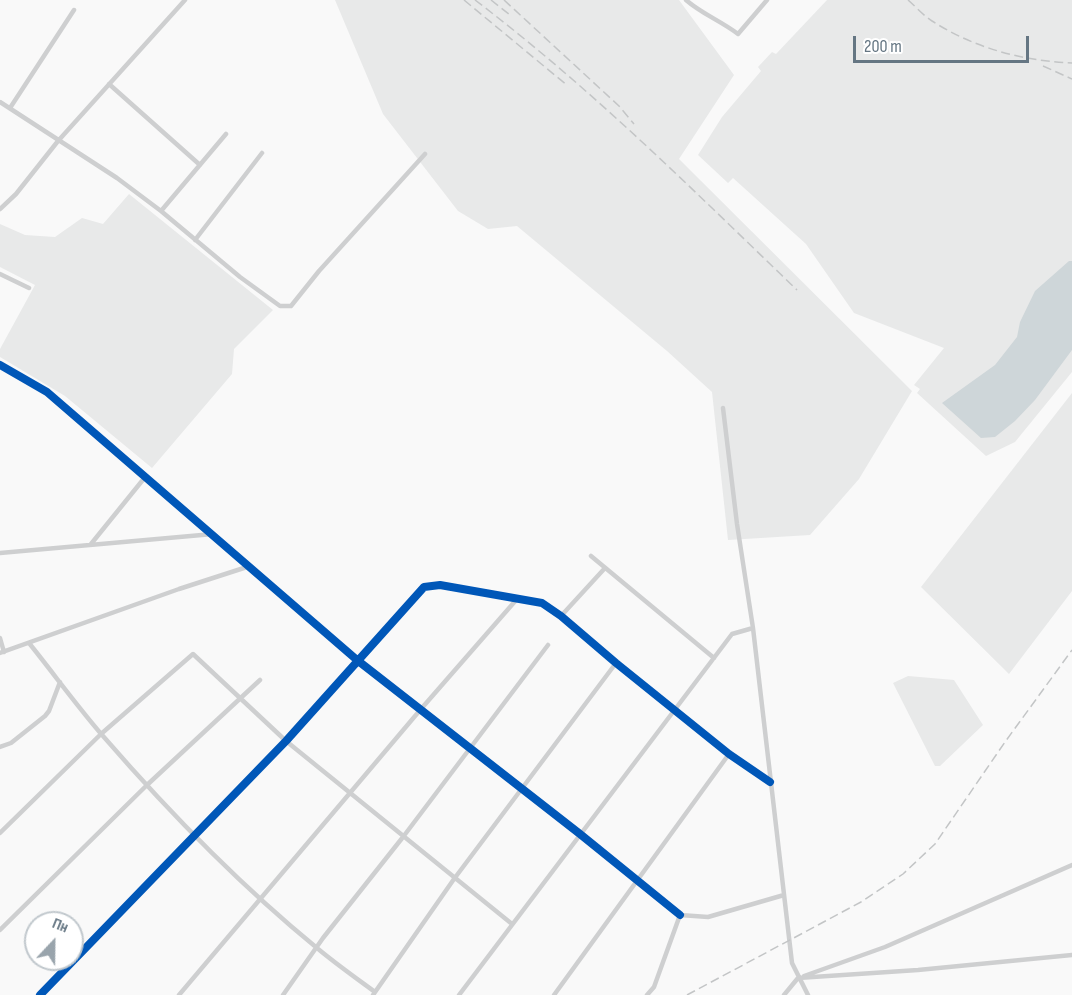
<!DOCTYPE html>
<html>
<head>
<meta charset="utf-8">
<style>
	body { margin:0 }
	#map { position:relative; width:1072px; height:995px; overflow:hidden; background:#f9f9f9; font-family:"Sofia Sans Condensed",sans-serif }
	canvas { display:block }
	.north { position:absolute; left:24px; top:911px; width:60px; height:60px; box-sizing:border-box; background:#fff; border:2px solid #c1c8cd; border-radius:50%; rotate:22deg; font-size:16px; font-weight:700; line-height:24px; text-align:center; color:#657683 }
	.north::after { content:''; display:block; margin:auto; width:21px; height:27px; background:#99a4ac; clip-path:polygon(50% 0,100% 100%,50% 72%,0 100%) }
	.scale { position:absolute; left:853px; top:36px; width:176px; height:27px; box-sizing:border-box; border:3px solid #657683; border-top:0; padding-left:8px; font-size:18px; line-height:21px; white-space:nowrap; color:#657683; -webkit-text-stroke:4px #fff; paint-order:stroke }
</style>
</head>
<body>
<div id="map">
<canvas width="1072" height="995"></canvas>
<div class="north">Пн</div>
<div class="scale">200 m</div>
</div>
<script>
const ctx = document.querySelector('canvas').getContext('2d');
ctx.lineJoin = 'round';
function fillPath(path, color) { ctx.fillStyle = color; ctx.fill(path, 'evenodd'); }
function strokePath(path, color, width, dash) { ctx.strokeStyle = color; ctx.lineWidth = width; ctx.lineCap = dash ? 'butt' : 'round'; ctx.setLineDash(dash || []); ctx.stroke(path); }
const built = new Path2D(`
	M 335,0 L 679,0 L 734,75 L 679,159 L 912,391 L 859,479 L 810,535 L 728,540 L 712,392 L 667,351 L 517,226 L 488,229 L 458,211 L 383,114 Z
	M 827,0 L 1072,0 L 1072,372 L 1015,442 L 986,456 L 917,393 L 920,389 L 914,385 L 944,348 L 854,313 L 806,244 L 733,178 L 728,183 L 698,155 L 722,117 L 761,71 L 758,67 L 772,52 L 776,54 Z
	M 129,194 L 273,310 L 234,349 L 232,374 L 152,468 L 65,396 L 0,357 L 0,349 L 35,285 L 0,267 L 0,224 L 25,235 L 55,237 L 82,218 L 103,224 Z
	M 1072,393 L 1072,591 L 1009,674 L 921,587 Z
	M 908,676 L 954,680 L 983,725 L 940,766 L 935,766 L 893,683 Z`);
const water = new Path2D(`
	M 1069,261 L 1072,261 L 1072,350 L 1035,400 L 1015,421 L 995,437 L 981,438 L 942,403 L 995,365 L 1017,337 L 1020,322 L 1035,291 Z`);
const minor = new Path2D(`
	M 686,0 C 702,14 721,21 738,34 L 767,0
	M 109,84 L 200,165
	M 0,102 L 117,178 L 161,211 L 240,277 L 280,306 L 291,306 L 319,271 L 425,154
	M 10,108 L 74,10
	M 0,209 L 16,194 L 58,141 L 185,0
	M 161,211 L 226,134
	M 195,240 L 262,153
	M 0,274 L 29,288
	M 0,365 L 47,392 L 357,660 L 580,834 L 680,915
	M 723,408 L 737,524 L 753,628 L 792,963 L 808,995
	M 91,544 L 146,476
	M 0,553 L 213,534
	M 591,556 L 714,658
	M 561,616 L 605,568
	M 0,638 L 4,652
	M 29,643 C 54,674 77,706 103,736 C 168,811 240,885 317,948 C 336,964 356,978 375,992
	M 0,653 L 179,589 L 250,566
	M 0,747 L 11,743 L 45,716 L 49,711 L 60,682
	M 0,833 L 101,734 L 193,654 L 286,741 L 512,924
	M 0,930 L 147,785 L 260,680
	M 804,976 L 885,947 L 1072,865
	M 40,995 L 286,741 L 424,587 L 440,585 L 542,603 L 561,616 L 616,663 L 729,754 L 770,782
	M 179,995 L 421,709 L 517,599
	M 283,995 L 323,938 L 403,837 L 548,645
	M 373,995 L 454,879 L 616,663
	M 459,995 L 732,634 L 753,628
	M 554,995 L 729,754
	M 647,995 L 654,987 L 680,915 L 708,917 L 784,895
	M 784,995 L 798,978 L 918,970 L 1072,955`);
const rail = new Path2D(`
	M 464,0 L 568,86
	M 475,0 C 591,88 693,190 797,290
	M 491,0 L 510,15
	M 504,0 L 619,106 L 634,124
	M 908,0 C 916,7 924,16 932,21 C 974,48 1023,61 1072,63
	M 1043,66 L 1072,79
	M 687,995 L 861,902 L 903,874 L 935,844 L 1005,742 L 1072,650`);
const cycleway = new Path2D(`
	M 0,365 L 47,392 L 357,660 L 580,834 L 680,915
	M 40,995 L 286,741 L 424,587 L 440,585 L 542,603 L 561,616 L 616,663 L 729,754 L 770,782`);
fillPath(built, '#e8e9e9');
fillPath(water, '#ced6d9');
strokePath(minor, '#cecfd0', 4.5);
strokePath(rail, '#c3c5c6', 1.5, [9, 4.5]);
strokePath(cycleway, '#0057b8', 8);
</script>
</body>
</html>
